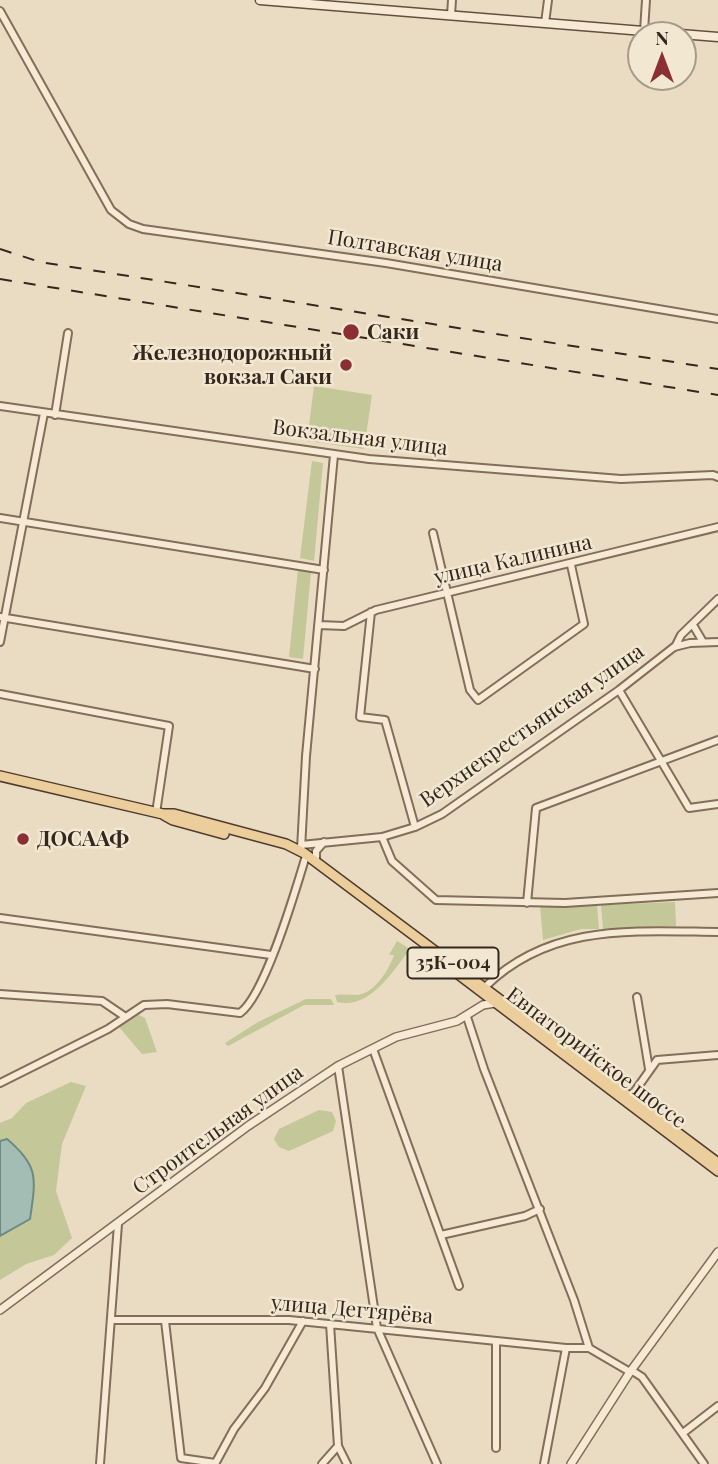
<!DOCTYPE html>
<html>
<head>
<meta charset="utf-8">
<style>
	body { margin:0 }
	#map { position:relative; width:718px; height:1464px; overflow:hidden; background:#eadcc2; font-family:"Playfair Display",serif }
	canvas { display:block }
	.north { position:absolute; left:627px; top:21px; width:70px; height:70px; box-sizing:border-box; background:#f2e7d1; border:2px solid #a69a89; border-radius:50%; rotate:0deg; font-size:19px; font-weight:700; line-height:28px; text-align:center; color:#33271e }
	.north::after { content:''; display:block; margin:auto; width:24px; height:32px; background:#8c2f35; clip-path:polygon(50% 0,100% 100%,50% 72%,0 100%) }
</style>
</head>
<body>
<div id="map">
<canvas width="718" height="1464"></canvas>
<div class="north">N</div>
</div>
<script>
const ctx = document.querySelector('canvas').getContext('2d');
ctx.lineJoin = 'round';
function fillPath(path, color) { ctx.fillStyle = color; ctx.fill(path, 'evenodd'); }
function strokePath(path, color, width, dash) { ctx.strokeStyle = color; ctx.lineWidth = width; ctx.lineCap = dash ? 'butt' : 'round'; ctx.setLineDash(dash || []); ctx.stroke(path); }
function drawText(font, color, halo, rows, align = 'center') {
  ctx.font = font + ' "Playfair Display",serif'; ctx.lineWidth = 5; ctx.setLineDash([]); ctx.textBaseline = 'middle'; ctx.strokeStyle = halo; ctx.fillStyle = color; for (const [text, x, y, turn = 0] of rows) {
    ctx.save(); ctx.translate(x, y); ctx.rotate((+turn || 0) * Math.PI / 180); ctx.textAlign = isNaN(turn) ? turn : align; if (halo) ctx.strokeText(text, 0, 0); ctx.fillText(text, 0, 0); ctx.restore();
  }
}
const green = new Path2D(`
	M 314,386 L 372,395 L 364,449 L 307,441 Z
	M 312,461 L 323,463 L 314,561 L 300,558 Z
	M 298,569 L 311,572 L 303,659 L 289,657 Z
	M 675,902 L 676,926 L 603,929 L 601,905 Z
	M 597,905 L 599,929 L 581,929 L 543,940 L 540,906 Z
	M 397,941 L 410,949 C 393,971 370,1010 337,1002 L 335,995 C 343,994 350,995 357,995 C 374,994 389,970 394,955 L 389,955 Z
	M 306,999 L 331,999 L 334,1005 L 304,1005 L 228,1046 L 225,1043 L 258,1022 Z
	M 137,1014 L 145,1018 L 157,1052 L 142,1054 L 119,1027 Z
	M 71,1082 L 86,1086 L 62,1144 L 56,1191 L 72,1238 L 54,1255 L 26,1264 L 0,1280 L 0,1236 L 19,1148 L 7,1139 L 0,1141 L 0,1123 L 12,1118 L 26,1103 Z
	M 319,1110 L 332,1112 L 336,1121 L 333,1131 L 289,1151 L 279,1147 L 274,1139 L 279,1129 Z`);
const water = new Path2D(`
	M 7,1139 C 39,1166 36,1178 30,1219 L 0,1236 L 0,1141 Z`);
const minor = new Path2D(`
	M 0,11 L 111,210 L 129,224 L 143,229 L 386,263 L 718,319
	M 451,15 L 452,0
	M 545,23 L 548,0
	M 644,31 L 646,0
	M 0,406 L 369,459 L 621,479 L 713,475 L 718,477
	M 55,415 L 68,333
	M 0,518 L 324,570
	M 433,533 L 470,690 L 478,700 L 584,624 L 571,565
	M 371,612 L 360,717 L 385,720 L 415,827
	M 0,617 L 315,669
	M 319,625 L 344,626 L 376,610 L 718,527
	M 693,625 L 703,642
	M 0,642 L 44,413
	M 675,647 L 681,635 L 718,599
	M 619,690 L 689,808 L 718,804
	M 0,694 L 169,726 L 156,813
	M 382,837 L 392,861 L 436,900 L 565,903 L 718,893
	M 301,845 L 382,837 L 415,827 L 442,814 L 619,690 L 674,647 L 690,643 L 718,642
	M 301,849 L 306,756 L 334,455
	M 316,862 L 316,851 L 324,842
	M 527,903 L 536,808 L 718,740
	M 0,918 L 271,955
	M 485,987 C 550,923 633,931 718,932
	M 0,994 L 102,1001 L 124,1016
	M 637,997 L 649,1069
	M 467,1017 L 484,1069 L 574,1300 L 589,1348 L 630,1372
	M 373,1049 L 459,1286
	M 338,1066 L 377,1328 L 437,1464
	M 0,1083 L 108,1029 L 144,1005 L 167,1004 L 240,1013 C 265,995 295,892 305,859
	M 630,1098 L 657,1060 L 718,1055
	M 441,1235 L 525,1216 L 540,1209
	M 111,1320 L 289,1320 L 566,1348 L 589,1348
	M 165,1321 L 181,1458 L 215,1463
	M 330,1324 L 338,1446 L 347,1464
	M 631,1370 L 642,1377 L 704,1464
	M 683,1433 L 718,1406
	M 496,1448 L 496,1341
	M 100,1464 L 118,1224
	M 215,1464 L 234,1429 L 265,1388 L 303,1321
	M 322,1464 L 338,1446
	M 544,1464 L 566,1348`);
const tertiary = new Path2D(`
	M 0,1310 L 248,1126 L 338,1066 L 396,1037 L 457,1021 L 483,1005 L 495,1003
	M 571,1464 L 630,1372 L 718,1252`);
const secondary = new Path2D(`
	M 260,0 L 718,37`);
const primary = new Path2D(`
	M 0,776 L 163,814 L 174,814 L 286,844 L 304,853 L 718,1163
	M 164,815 L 173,820 L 224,834
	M 433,955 L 718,1171`);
const rail = new Path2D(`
	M 0,249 L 40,262 L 718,369
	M 0,279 L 718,395`);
const markers = [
	[351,332,9,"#8c2f35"],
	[346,365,7,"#8c2f35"],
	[23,839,7,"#8c2f35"]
];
const shields = [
	[453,963,91]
];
const shieldNames = [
	["35К-004",453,963]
];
const streetNames = [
	["Полтавская улица",415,251,9],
	["Вокзальная улица",360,438,7],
	["улица Калинина",513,560,-13],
	["Верхнекрестьянская улица",532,726,-35],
	["Евпаторийское шоссе",596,1058,37],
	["Строительная улица",218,1130,-36],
	["улица Дегтярёва",352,1310,5]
];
const poiNames = [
	["Саки",367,332],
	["Железнодорожный",332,353,"right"],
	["вокзал Саки",332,377,"right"],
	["ДОСААФ",37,839]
];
fillPath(green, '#c4c797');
fillPath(water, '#a4bdb4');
strokePath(water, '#6c8a81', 2);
strokePath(minor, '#826e5a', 10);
strokePath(tertiary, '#826e5a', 10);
strokePath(secondary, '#644f3e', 11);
strokePath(primary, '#503c2f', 12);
strokePath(minor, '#f6ead4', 6);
strokePath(tertiary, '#f6ead4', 7);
strokePath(secondary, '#f6ead4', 8);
strokePath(primary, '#ebce9c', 9);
strokePath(rail, '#33271e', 2, [12, 12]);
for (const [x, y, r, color] of markers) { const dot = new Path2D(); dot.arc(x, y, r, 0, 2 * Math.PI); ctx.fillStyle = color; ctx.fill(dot); strokePath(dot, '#f2e7d1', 2.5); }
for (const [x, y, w] of shields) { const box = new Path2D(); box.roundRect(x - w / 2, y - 15.5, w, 31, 5); ctx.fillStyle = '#f2e7d1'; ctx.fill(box); strokePath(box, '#33271e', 2); }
drawText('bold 19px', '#33271e', null, shieldNames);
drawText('21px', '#33271e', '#f2e7d1', streetNames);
drawText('bold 21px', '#33271e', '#f2e7d1', poiNames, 'left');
</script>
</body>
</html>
